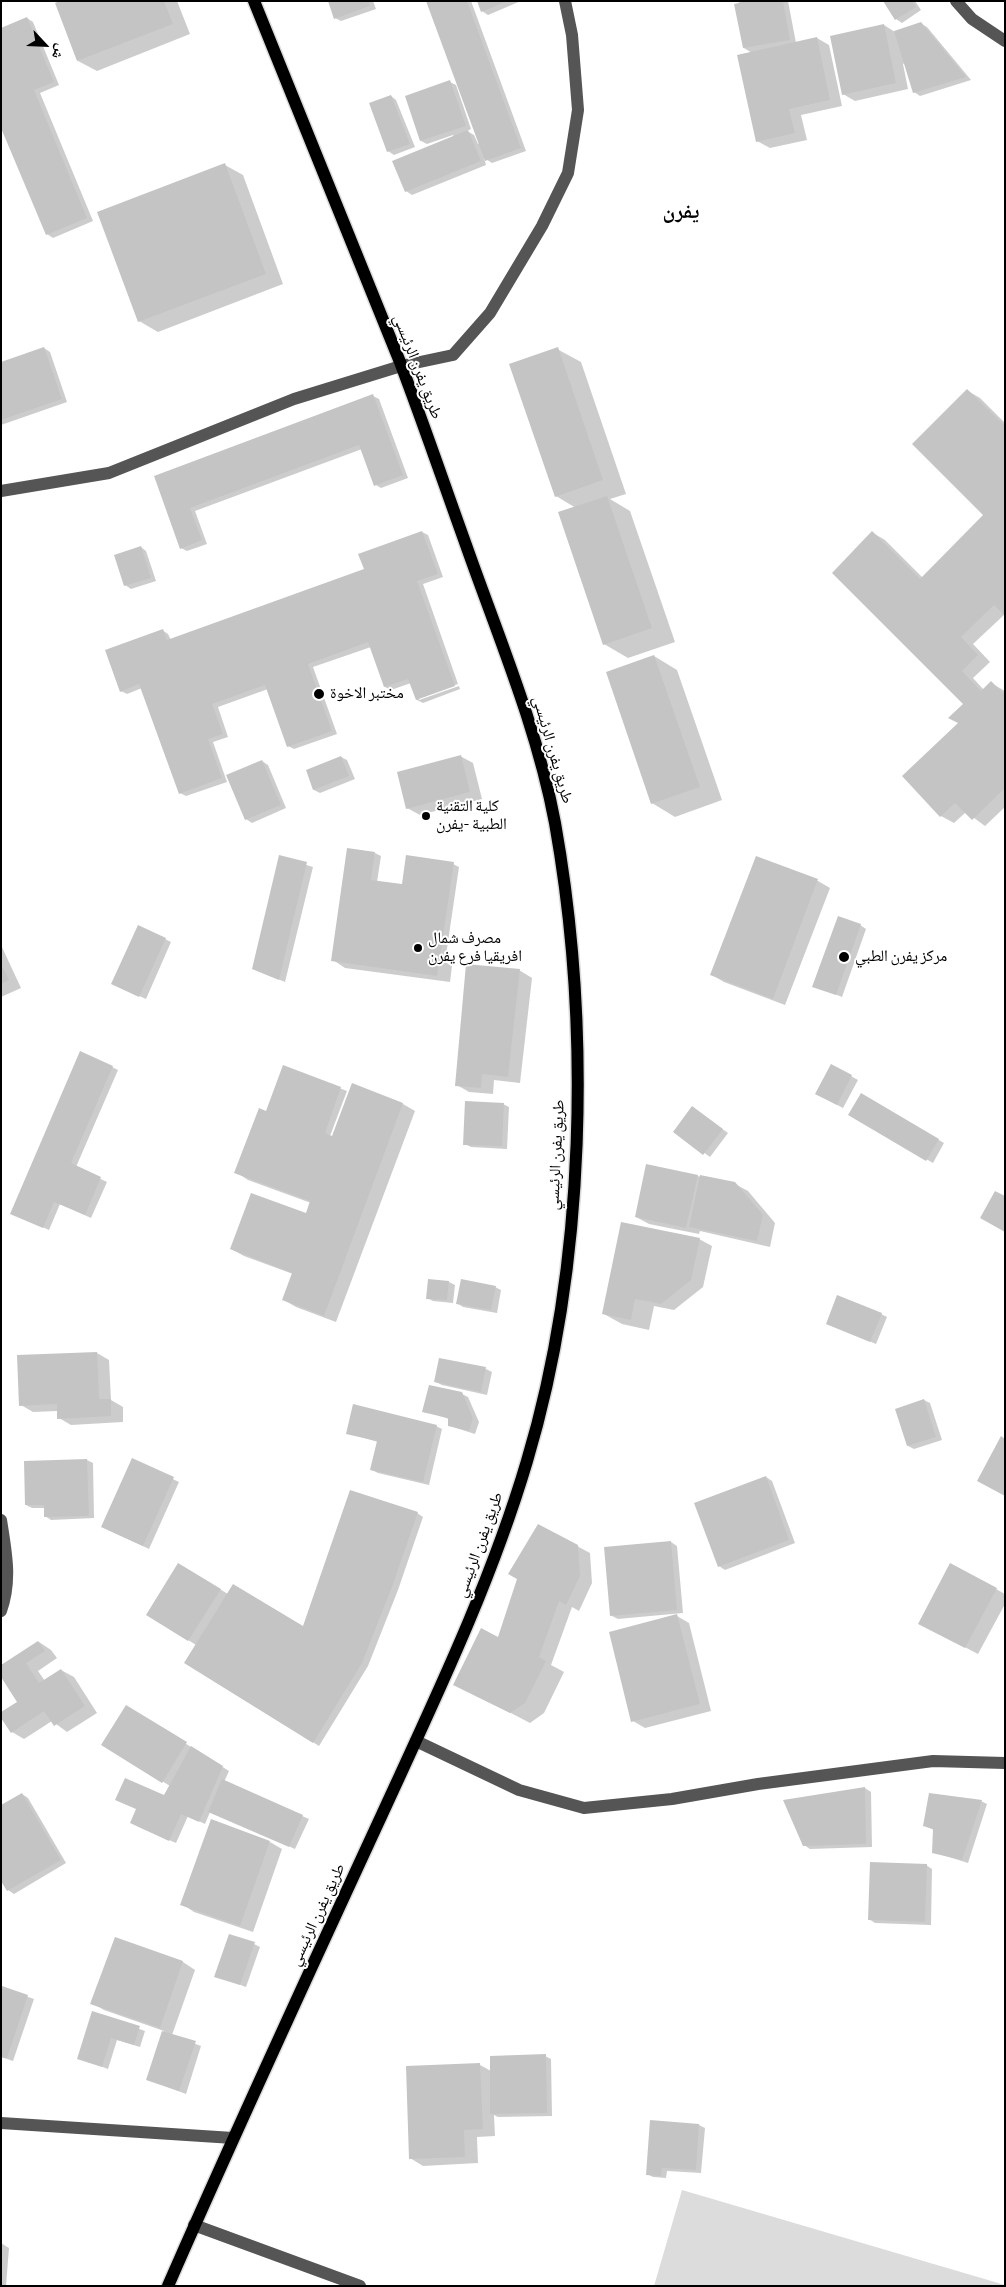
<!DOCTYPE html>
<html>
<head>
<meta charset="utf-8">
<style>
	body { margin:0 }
	#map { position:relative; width:1006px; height:2287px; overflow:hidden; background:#fff; font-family:"Sofia Sans Condensed","Noto Naskh Arabic",sans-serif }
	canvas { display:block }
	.frame { position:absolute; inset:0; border:2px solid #000; pointer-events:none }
	.north { position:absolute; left:20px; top:20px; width:50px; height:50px; -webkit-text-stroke:4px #fff; paint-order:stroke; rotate:115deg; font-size:14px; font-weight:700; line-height:20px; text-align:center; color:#000 }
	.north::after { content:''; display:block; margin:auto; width:18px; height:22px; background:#000; clip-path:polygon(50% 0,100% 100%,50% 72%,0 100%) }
</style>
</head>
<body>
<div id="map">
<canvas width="1006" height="2287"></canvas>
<div class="frame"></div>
<div class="north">ش</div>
</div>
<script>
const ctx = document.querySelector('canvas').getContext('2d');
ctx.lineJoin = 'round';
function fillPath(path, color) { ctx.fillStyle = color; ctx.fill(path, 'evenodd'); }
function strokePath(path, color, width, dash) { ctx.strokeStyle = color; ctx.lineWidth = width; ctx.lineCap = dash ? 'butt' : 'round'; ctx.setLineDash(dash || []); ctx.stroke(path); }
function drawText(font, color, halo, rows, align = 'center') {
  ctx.font = font + ' "Sofia Sans Condensed","Noto Naskh Arabic",sans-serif'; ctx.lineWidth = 4; ctx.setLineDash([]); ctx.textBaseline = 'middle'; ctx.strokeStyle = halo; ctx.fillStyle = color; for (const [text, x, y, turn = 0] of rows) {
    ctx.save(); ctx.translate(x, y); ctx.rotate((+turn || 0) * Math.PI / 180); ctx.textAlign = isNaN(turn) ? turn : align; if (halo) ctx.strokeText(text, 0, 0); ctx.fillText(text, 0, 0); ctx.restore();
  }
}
const green = new Path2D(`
	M 682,2190 L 1005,2285 L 1005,2286 L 654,2286 Z`);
const shadow = new Path2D(`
	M 63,1 L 177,1 L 190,34 L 97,71 L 78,61 L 57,4 Z
	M 330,1 L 373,1 L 376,9 L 341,21 L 335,18 Z
	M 428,1 L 471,1 L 526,151 L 492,163 L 484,158 L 486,165 L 412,195 L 406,191 L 454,137 L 453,135 L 427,144 L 421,141 L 450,82 L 456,85 L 471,129 L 467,131 L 474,135 L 478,144 L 480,143 Z
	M 478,1 L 521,1 L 488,15 L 482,11 Z
	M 737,1 L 788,1 L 796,43 L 817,38 L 829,45 L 842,106 L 801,115 L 807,140 L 770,148 L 757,141 L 752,53 L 744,48 L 741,4 Z
	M 884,1 L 915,1 L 921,10 L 902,23 L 896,19 Z
	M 27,18 L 33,22 L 59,85 L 40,93 L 93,221 L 53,238 L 47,234 Z
	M 921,24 L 927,27 L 971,80 L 920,96 L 914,92 L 905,63 L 903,64 L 908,89 L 855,101 L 843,94 L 884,25 L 895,32 Z
	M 391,96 L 396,100 L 415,147 L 394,155 L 388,151 Z
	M 225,165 L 243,175 L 283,284 L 158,332 L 139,321 Z
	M 44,348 L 50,352 L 67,402 L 1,425 L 1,363 Z
	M 557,349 L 581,362 L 626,494 L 610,499 L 630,511 L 675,642 L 628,658 L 604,644 L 576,508 L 556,496 Z
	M 968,391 L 980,398 L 1005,423 L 1005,614 L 973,644 L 990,662 L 973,678 L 984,690 L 991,683 L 1005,691 L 1005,807 L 985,826 L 966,812 L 954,823 L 941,816 L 903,776 L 959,723 L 965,704 L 873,533 L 885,540 L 923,578 L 985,515 Z
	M 373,396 L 379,399 L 408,478 L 381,488 L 376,485 L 362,449 L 195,511 L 207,544 L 187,551 L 181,548 L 155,477 Z
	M 422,532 L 428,535 L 443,577 L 423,584 L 458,684 L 419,698 L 419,700 L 459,686 L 460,689 L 423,703 L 417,700 L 411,683 L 391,690 L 385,687 L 371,647 L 313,667 L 337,734 L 294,749 L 288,746 L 268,689 L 218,707 L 228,737 L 213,742 L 227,782 L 186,796 L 180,793 L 142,688 L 127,694 L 121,691 L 162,630 L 168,634 L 171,640 L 366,570 L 360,554 Z
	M 141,547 L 146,551 L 156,581 L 131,589 L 125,585 Z
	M 654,656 L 677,670 L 722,800 L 675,817 L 652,803 Z
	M 460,756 L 473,763 L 482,799 L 420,815 L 407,808 Z
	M 341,757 L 347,760 L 355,779 L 320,793 L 314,790 L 307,771 Z
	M 262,761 L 268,765 L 286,808 L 252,823 L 246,819 Z
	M 375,853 L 381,856 L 377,882 L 408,887 L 453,864 L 459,867 L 445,962 L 452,966 L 450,982 L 345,968 L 333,960 Z
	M 280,857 L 313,867 L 285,982 L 253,969 Z
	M 756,857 L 818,881 L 830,888 L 785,1005 L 724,982 L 712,975 Z
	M 860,925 L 866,929 L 842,997 L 814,986 Z
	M 165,939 L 171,942 L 146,999 L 119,987 Z
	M 1,945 L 21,988 L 1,997 Z
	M 519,970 L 532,978 L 520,1083 L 494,1080 L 493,1094 L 469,1092 L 457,1085 Z
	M 831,1065 L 858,1080 L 843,1108 L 816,1094 Z
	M 112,1067 L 118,1070 L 76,1167 L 107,1182 L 91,1218 L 60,1204 L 49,1230 L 17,1216 Z
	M 284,1067 L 347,1091 L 330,1136 L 333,1137 L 353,1085 L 403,1104 L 415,1111 L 336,1322 L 296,1307 L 284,1300 L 293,1274 L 244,1256 L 231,1249 L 306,1214 L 311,1203 L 248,1180 L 236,1172 L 267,1112 Z
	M 861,1095 L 944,1143 L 933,1163 L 850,1115 Z
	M 503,1104 L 509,1107 L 507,1149 L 471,1147 L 465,1144 Z
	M 698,1112 L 728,1133 L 710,1157 L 675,1132 Z
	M 697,1176 L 735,1184 L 748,1191 L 775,1223 L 770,1247 L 700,1231 L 699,1234 L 649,1224 L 636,1217 Z
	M 699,1239 L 712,1246 L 703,1287 L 674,1310 L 654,1306 L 649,1330 L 622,1324 L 604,1314 Z
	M 449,1282 L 455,1285 L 453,1303 L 433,1301 L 427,1298 Z
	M 495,1287 L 501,1290 L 497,1313 L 463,1307 L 457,1303 Z
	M 881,1314 L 887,1317 L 876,1344 L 827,1324 Z
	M 97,1353 L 109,1360 L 111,1400 L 123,1407 L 123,1422 L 71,1425 L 59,1418 L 58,1411 L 33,1412 L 21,1405 Z
	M 440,1359 L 486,1369 L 492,1372 L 487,1395 L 442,1385 L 436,1382 Z
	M 462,1394 L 468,1397 L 479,1422 L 475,1434 L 456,1428 L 450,1425 L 449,1419 L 424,1411 Z
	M 924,1400 L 930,1403 L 942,1440 L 914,1449 L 908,1446 Z
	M 436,1426 L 442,1429 L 429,1485 L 378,1473 L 372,1470 L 378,1442 L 347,1433 Z
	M 87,1460 L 93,1463 L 94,1518 L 51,1520 L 45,1516 L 45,1508 L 32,1508 L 26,1505 Z
	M 133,1460 L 179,1482 L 149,1549 L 108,1530 Z
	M 766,1477 L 772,1481 L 795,1543 L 725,1570 L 719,1566 Z
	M 417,1513 L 423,1517 L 398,1590 L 368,1666 L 319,1746 L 186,1662 L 196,1645 L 147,1614 L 191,1572 L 228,1594 L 303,1628 Z
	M 671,1542 L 677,1546 L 683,1613 L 618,1619 L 612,1616 Z
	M 577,1546 L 590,1553 L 592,1583 L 579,1611 L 572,1607 L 551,1665 L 564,1672 L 544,1713 L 530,1723 L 455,1684 L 504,1641 Z
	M 996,1589 L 1005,1594 L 1005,1604 L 978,1654 L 932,1630 Z
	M 677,1616 L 689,1623 L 711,1711 L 645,1728 L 633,1721 Z
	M 39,1642 L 51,1650 L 57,1658 L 38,1671 L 45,1681 L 61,1670 L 74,1677 L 97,1713 L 67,1732 L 52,1721 L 24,1739 L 12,1732 L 19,1702 L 1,1675 Z
	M 139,1714 L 229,1771 L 224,1782 L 309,1819 L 295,1849 L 210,1812 L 205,1824 L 188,1816 L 176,1843 L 137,1826 L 164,1796 L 170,1786 L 103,1745 Z
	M 865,1788 L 871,1792 L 872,1847 L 810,1849 L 804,1845 Z
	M 22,1794 L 28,1798 L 66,1863 L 14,1894 L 8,1890 Z
	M 981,1801 L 987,1804 L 968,1863 L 933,1852 L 934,1830 L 925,1826 Z
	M 270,1842 L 282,1849 L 253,1932 L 194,1912 L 182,1904 Z
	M 926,1865 L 932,1869 L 931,1925 L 875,1923 L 869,1919 Z
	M 115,1938 L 183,1962 L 195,1970 L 172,2035 L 201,2046 L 186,2094 L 148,2080 L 164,2031 L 104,2010 L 92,2003 Z
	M 254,1944 L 260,1947 L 246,1987 L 216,1976 Z
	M 2,1988 L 34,1999 L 13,2061 L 1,2057 Z
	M 93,2012 L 145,2031 L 140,2047 L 117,2040 L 108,2069 L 78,2058 Z
	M 545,2056 L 551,2059 L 552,2116 L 498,2117 L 494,2115 L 495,2136 L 477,2137 L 478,2163 L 423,2166 L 410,2158 L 407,2068 L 480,2065 L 491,2071 Z
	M 651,2122 L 699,2125 L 705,2128 L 701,2173 L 667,2171 L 666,2178 L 653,2177 L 647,2174 Z
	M 1,2243 L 9,2248 L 6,2286 L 1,2286 Z`);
const building = new Path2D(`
	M 60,1 L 164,1 L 173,24 L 77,61 L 55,3 Z
	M 328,1 L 369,1 L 370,6 L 334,19 Z
	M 426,1 L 467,1 L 521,148 L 485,161 Z
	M 477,1 L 508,1 L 481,12 Z
	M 748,1 L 783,1 L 790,40 L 743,48 L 734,4 Z
	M 883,1 L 912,1 L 916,7 L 895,20 Z
	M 27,17 L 54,82 L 34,90 L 87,218 L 46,235 L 1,128 L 1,28 Z
	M 921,22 L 966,77 L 913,93 L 894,31 Z
	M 884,24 L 896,83 L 842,95 L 830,36 Z
	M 817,37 L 830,100 L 789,109 L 795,133 L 756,142 L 737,55 Z
	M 450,80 L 466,126 L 420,141 L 405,96 Z
	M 391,95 L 410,144 L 387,152 L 369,103 Z
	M 468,130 L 481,161 L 405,192 L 392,161 Z
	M 225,163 L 266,274 L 138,322 L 97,212 Z
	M 44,347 L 62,399 L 1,420 L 1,362 Z
	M 558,347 L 603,480 L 555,497 L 509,364 Z
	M 967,389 L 1005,426 L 1005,616 L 994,605 L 961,637 L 978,655 L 962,671 L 981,691 L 991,681 L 1005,695 L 1005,788 L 972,820 L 955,803 L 940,817 L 902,776 L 958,723 L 948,718 L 963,704 L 832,573 L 872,531 L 920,579 L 983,515 L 912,444 Z
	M 373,394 L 403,475 L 374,486 L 359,445 L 190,508 L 202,540 L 180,549 L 154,476 Z
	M 607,496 L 652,628 L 603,645 L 558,512 Z
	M 422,531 L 438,574 L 417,581 L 455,686 L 416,700 L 408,679 L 384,687 L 368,642 L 308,664 L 332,731 L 287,747 L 265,685 L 212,704 L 223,734 L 208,739 L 222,778 L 179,794 L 139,684 L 120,692 L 105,650 L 163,629 L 167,640 L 364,569 L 358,554 Z
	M 141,546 L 151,578 L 124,586 L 114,555 Z
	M 654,655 L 700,787 L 651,804 L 606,672 Z
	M 461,755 L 470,792 L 406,809 L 397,772 Z
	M 341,756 L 349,776 L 313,790 L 306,770 Z
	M 262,760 L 281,805 L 245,820 L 226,775 Z
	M 347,848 L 375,852 L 371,880 L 402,884 L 406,855 L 454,862 L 437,976 L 331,961 Z
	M 279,855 L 307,862 L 279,980 L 252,969 Z
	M 756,856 L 818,879 L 773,999 L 710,975 Z
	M 838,916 L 861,924 L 836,995 L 812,987 Z
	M 138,925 L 166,938 L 139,997 L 111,984 Z
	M 1,964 L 9,980 L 1,984 Z
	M 466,964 L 520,969 L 508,1077 L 482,1074 L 481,1088 L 455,1086 Z
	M 80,1051 L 113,1066 L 71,1163 L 101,1177 L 85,1215 L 54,1202 L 43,1228 L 10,1214 Z
	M 831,1064 L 852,1075 L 837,1105 L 815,1094 Z
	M 283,1065 L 341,1087 L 325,1133 L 332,1136 L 352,1083 L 403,1103 L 324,1316 L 282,1300 L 292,1273 L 230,1249 L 251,1193 L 306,1213 L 310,1201 L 234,1173 L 259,1108 L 266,1111 Z
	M 861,1093 L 939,1139 L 926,1161 L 848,1115 Z
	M 465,1101 L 504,1103 L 502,1146 L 463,1145 Z
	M 692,1106 L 723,1129 L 703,1155 L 673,1132 Z
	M 646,1164 L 698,1175 L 686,1228 L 635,1217 Z
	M 700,1175 L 735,1182 L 763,1215 L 757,1241 L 689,1227 Z
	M 995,1191 L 1005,1196 L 1005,1232 L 980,1218 Z
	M 621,1222 L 700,1238 L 691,1280 L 661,1304 L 635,1299 L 631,1320 L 602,1314 Z
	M 428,1279 L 449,1281 L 447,1300 L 426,1299 Z
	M 461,1279 L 496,1286 L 491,1310 L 456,1304 Z
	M 837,1295 L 882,1313 L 870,1342 L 826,1324 Z
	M 97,1352 L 99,1399 L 111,1399 L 111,1416 L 57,1419 L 57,1404 L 19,1406 L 17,1355 Z
	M 439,1358 L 486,1367 L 481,1392 L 434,1382 Z
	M 429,1385 L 462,1392 L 473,1418 L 469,1431 L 448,1426 L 448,1418 L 422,1412 Z
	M 924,1399 L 936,1437 L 907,1446 L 895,1409 Z
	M 353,1404 L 437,1425 L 423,1482 L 370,1470 L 377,1441 L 346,1434 Z
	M 1001,1436 L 1005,1439 L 1005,1496 L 977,1481 Z
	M 132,1458 L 174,1477 L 143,1546 L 101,1527 Z
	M 87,1459 L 89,1516 L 44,1517 L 44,1505 L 25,1505 L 24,1461 Z
	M 766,1476 L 789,1540 L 718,1567 L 694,1503 Z
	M 350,1490 L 418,1512 L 392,1587 L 362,1663 L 313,1743 L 184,1663 L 233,1584 L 303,1626 Z
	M 538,1524 L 578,1545 L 580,1576 L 566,1605 L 559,1601 L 539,1657 L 546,1661 L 525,1703 L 510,1713 L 453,1685 L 481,1628 L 498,1637 L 517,1579 L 508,1574 Z
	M 671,1541 L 677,1610 L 610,1616 L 604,1547 Z
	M 178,1563 L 221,1589 L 188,1641 L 146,1615 Z
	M 950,1563 L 997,1588 L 965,1648 L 918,1624 Z
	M 677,1614 L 700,1704 L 631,1722 L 609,1632 Z
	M 38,1641 L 45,1651 L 26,1663 L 39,1683 L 61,1669 L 85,1706 L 54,1726 L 44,1711 L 11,1733 L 1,1718 L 1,1712 L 17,1702 L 1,1677 L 1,1665 Z
	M 126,1705 L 187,1742 L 162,1783 L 101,1745 Z
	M 191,1746 L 223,1766 L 199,1822 L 181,1814 L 169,1841 L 130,1823 L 136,1809 L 115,1800 L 125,1778 L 164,1795 Z
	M 222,1779 L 303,1815 L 289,1847 L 208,1812 Z
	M 865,1787 L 866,1844 L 803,1846 L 783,1800 Z
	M 22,1793 L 61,1860 L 7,1891 L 1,1881 L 1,1805 Z
	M 929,1793 L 982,1800 L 962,1860 L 932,1853 L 933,1829 L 923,1826 Z
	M 211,1819 L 270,1841 L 240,1926 L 180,1905 Z
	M 870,1862 L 927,1864 L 925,1922 L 868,1920 Z
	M 229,1934 L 255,1942 L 240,1985 L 214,1977 Z
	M 115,1937 L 183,1961 L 160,2028 L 90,2004 Z
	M 2,1986 L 28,1995 L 7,2058 L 1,2057 Z
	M 92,2011 L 140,2026 L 134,2045 L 111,2038 L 102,2067 L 77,2059 Z
	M 162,2031 L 196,2041 L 179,2091 L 146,2080 Z
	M 546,2054 L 547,2113 L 490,2114 L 490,2056 Z
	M 480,2063 L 483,2129 L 464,2130 L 465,2157 L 409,2159 L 406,2066 Z
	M 650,2120 L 699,2124 L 696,2170 L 662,2168 L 661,2176 L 646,2175 Z`);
const minor = new Path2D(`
	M 956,1 L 972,19 L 1005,41
	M 1,491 L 109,473 L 294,399 L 401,366 L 453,355 L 490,313 L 542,226 L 568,173 L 578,110 L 572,35 L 565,1
	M 1,1520 C 6,1552 12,1580 1,1611
	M 416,1741 L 519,1790 L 584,1808 L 672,1799 L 758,1784 L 933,1761 L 1005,1763
	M 1,2123 L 233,2138
	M 194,2225 L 360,2286`);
const major = new Path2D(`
	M 168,2286 C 236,2130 308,1975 379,1821 C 433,1703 490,1586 527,1461 C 586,1264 591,1025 555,823 C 537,727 498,636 466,545 C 444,484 423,422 400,362 C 352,241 302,121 254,1`);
const markers = [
	[319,694,6,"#000"],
	[426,816,5,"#000"],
	[418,948,5,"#000"],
	[844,957,6,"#000"]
];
const streetNames = [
	["طريق يفرن الرئيسي",417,367,69],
	["طريق يفرن الرئيسي",552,750,74],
	["طريق يفرن الرئيسي",557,1155,-87],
	["طريق يفرن الرئيسي",480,1545,-70],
	["طريق يفرن الرئيسي",318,1915,-65]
];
const poiNames = [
	["مختبر الاخوة",330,694],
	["كلية التقنية",436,807],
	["الطبية -يفرن",436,825],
	["مصرف شمال",428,939],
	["افريقيا فرع يفرن",428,957],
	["مركز يفرن الطبي",855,957]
];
const districtNames = [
	["يفرن",681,213]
];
fillPath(green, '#dcdcdc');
fillPath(shadow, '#0003');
fillPath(building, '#c4c4c4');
strokePath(major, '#dbdbdb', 15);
strokePath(minor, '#555', 12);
strokePath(major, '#000', 12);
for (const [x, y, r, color] of markers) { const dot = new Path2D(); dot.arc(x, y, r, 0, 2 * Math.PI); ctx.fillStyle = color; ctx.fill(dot); strokePath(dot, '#fff', 2); }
drawText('16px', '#000', '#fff', streetNames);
drawText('16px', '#000', '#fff', poiNames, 'left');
drawText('bold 21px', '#000', '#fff', districtNames);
</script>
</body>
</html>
